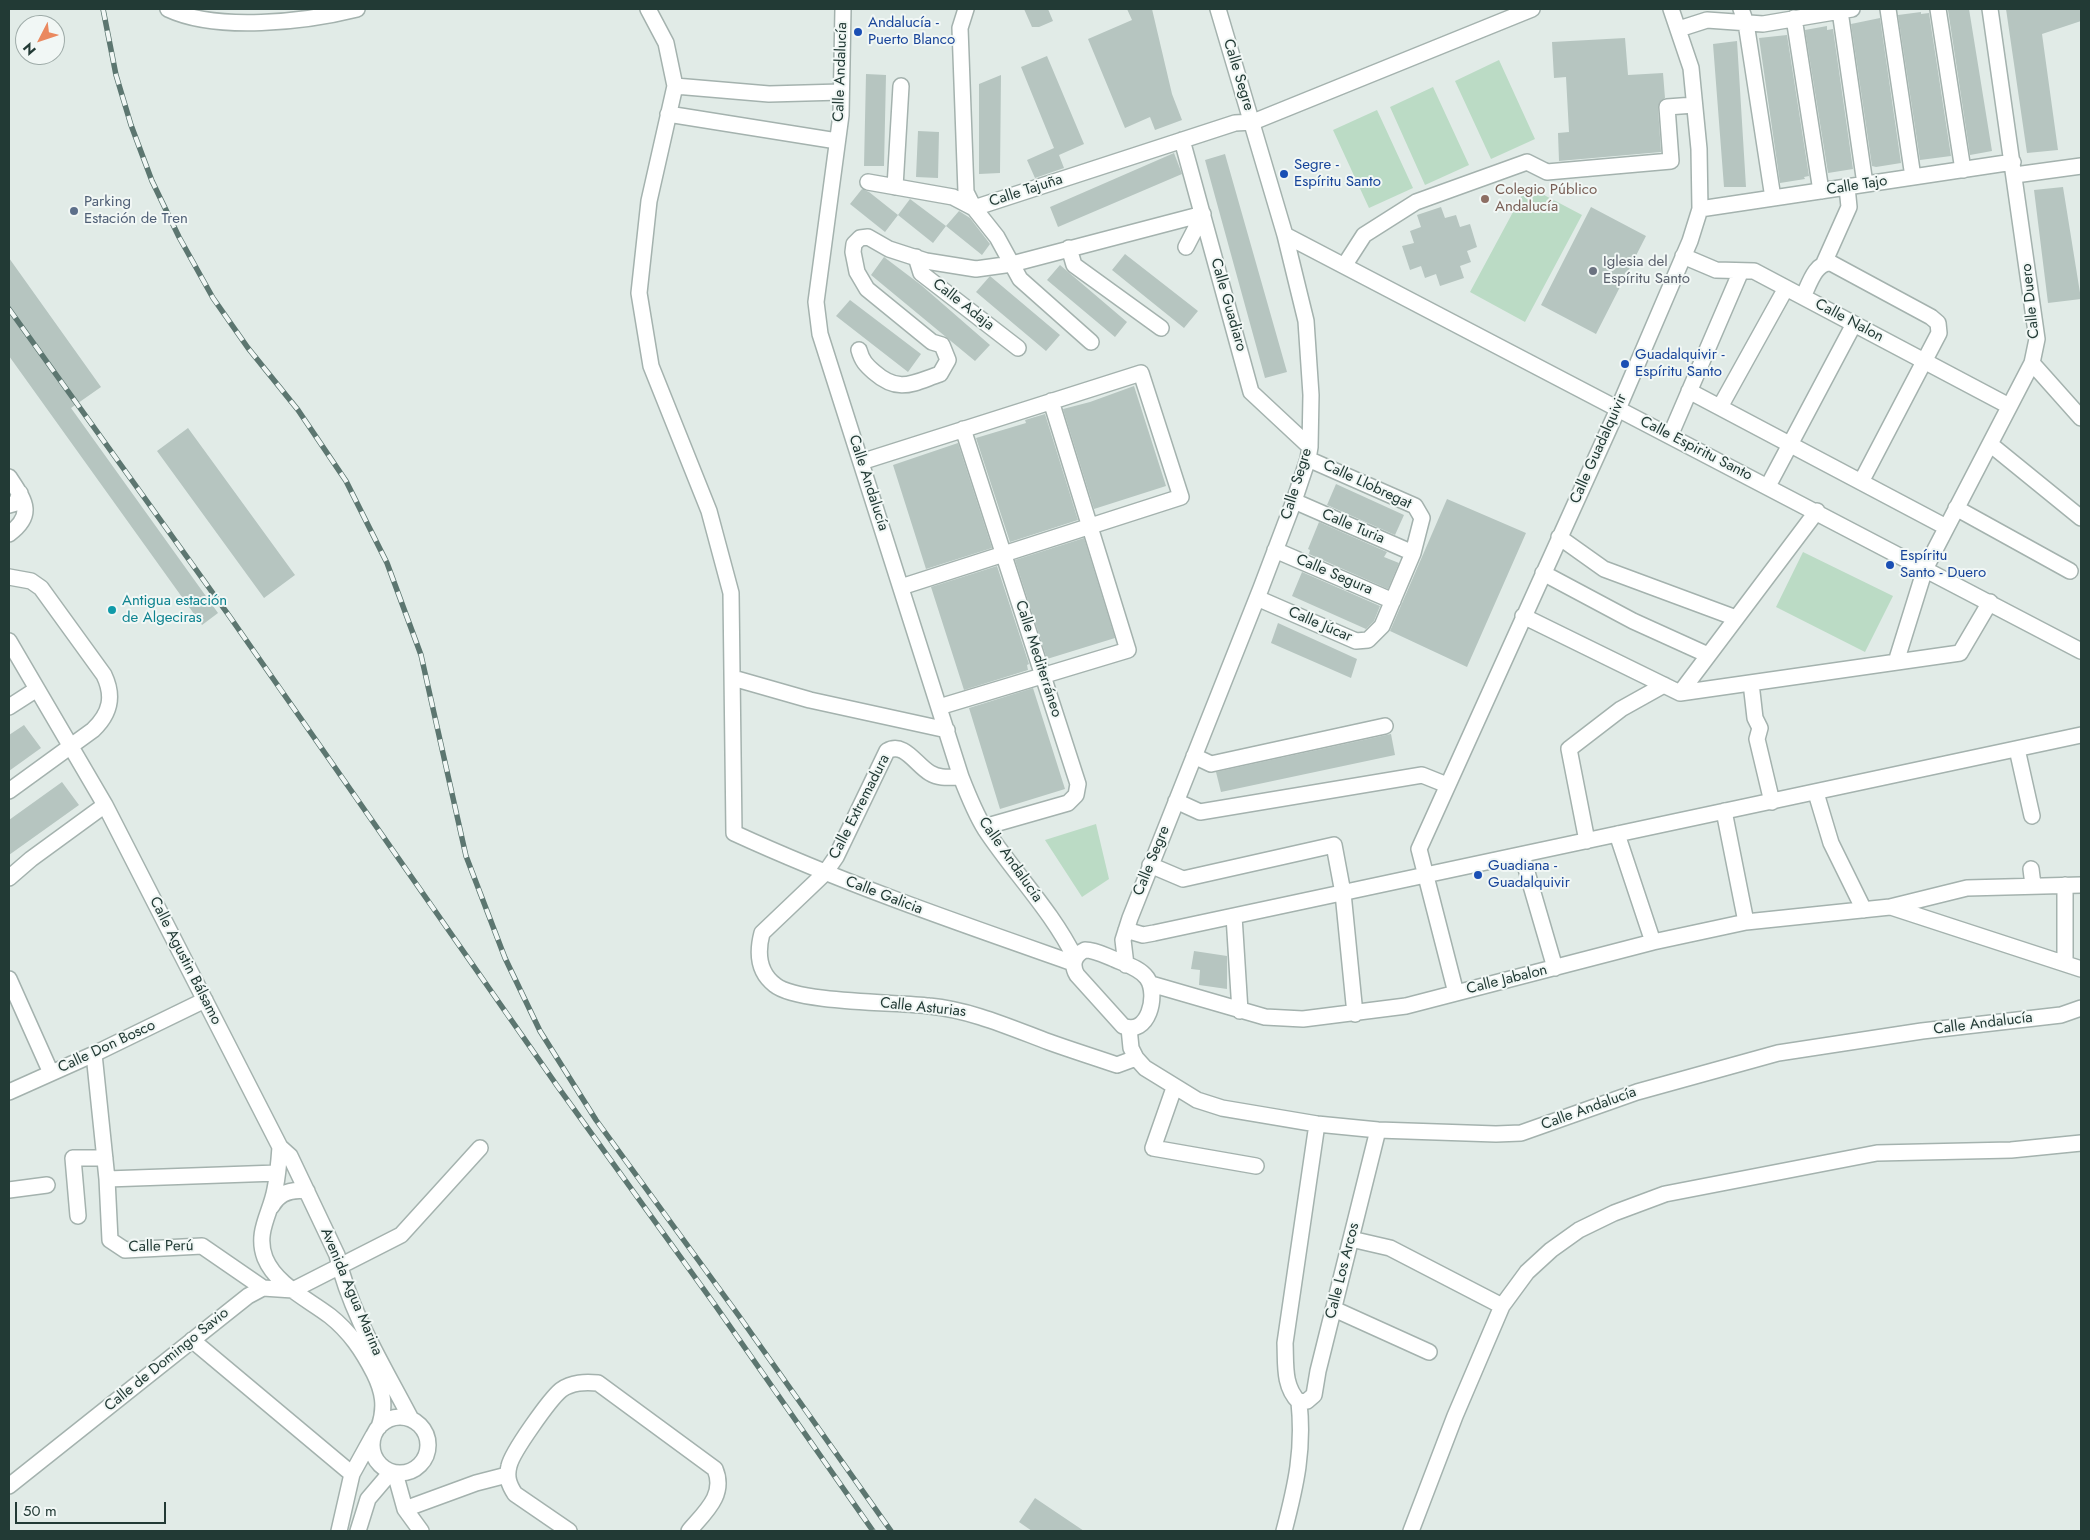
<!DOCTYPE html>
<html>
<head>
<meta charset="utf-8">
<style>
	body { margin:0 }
	#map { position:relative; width:2090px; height:1540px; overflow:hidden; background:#e1ebe7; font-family:Jost,sans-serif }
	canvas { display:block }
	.frame { position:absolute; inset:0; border:10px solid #223a35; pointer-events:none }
	.north { position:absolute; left:15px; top:15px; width:50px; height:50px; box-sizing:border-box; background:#f1f7f5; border:1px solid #9eaba8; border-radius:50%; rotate:229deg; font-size:14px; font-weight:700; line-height:20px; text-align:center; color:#223a35 }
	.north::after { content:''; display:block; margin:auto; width:18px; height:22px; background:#ea895f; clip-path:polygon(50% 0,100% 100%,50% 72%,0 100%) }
	.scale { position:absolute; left:15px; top:1502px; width:151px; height:22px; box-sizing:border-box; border:2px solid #223a35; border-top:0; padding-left:6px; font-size:15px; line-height:18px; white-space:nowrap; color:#223a35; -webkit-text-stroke:4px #f1f7f5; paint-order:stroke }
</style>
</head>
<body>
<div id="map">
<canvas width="2090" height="1540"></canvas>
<div class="frame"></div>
<div class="north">N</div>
<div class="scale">50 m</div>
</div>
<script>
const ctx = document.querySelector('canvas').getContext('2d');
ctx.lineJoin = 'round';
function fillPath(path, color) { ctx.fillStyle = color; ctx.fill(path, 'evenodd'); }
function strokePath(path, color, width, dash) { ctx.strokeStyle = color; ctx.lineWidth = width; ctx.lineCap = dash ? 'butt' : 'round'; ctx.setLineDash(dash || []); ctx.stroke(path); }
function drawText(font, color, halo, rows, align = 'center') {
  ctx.font = font + ' Jost,sans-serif'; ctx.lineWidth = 4; ctx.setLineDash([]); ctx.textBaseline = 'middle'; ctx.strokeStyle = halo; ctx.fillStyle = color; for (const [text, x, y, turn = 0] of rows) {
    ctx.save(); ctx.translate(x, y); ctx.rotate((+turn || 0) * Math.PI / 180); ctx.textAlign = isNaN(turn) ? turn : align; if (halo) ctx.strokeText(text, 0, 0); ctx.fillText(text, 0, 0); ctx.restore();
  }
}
const green = new Path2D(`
	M 1499,60 L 1535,139 L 1491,159 L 1455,81 Z
	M 1433,87 L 1469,165 L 1425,185 L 1390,107 Z
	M 1377,110 L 1413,188 L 1369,208 L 1333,130 Z
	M 1527,186 L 1582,215 L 1525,322 L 1470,292 Z
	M 1803,552 L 1893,596 L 1865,652 L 1776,607 Z
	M 1096,824 L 1109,879 L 1082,897 L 1045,840 Z`);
const building = new Path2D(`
	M 1024,9 L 1048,9 L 1053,21 L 1039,27 L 1032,27 Z
	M 1127,9 L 1152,9 L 1172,94 L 1182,120 L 1155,130 L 1150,117 L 1125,128 L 1088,39 L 1132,20 Z
	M 1969,9 L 1992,151 L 1970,155 L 1948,10 Z
	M 2006,9 L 2081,9 L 2081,21 L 2042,34 L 2058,150 L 2027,153 Z
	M 1921,12 L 1921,14 L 1929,13 L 1951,156 L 1920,160 L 1898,15 Z
	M 1880,18 L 1901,163 L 1876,167 L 1872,166 L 1851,24 Z
	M 1827,26 L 1827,30 L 1833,29 L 1853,169 L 1828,173 L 1805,30 Z
	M 1787,35 L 1809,176 L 1804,177 L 1805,179 L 1780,183 L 1759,38 Z
	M 1625,38 L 1628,75 L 1663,73 L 1665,98 L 1659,103 L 1658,108 L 1661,152 L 1559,161 L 1558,133 L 1569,132 L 1566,77 L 1554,78 L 1552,42 Z
	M 1737,41 L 1746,187 L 1724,187 L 1713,44 Z
	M 1047,56 L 1084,144 L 1059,155 L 1064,168 L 1035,178 L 1027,160 L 1054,148 L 1021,67 Z
	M 866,74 L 886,75 L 884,166 L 864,166 Z
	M 1001,75 L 1000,173 L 979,174 L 979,84 Z
	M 918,131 L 939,132 L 938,178 L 916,177 Z
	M 1174,153 L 1182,174 L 1058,227 L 1050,207 Z
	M 1225,154 L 1287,372 L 1265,378 L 1205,160 Z
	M 2063,187 L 2081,299 L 2048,303 L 2034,190 Z
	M 862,189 L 869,192 L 898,215 L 885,232 L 850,204 Z
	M 910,199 L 946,226 L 933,243 L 898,215 Z
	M 1441,207 L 1445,218 L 1456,215 L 1460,227 L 1470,224 L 1477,247 L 1467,251 L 1471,262 L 1460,266 L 1464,278 L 1440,286 L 1436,274 L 1425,278 L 1421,266 L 1410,270 L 1402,246 L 1414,243 L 1410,231 L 1421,227 L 1417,215 Z
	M 1591,207 L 1646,236 L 1596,334 L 1541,305 Z
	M 959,211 L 970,218 L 990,244 L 982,255 L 946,226 Z
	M 1125,254 L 1198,311 L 1184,328 L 1112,270 Z
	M 884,257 L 921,285 L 990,345 L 975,361 L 871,275 Z
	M 9,258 L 101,387 L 71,408 L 218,613 L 202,625 L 9,356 Z
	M 1060,265 L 1127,322 L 1115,337 L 1047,280 Z
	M 990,276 L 1060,335 L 1046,351 L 976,292 Z
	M 850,300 L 921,354 L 908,372 L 836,316 Z
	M 1134,386 L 1166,486 L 1094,509 L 1063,409 L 1090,402 Z
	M 1045,414 L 1078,520 L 1010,542 L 976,438 L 1026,423 L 1025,420 Z
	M 188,428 L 295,575 L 264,598 L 157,451 Z
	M 958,443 L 992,548 L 926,569 L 893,465 Z
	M 1336,484 L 1404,515 L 1395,535 L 1327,505 Z
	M 1447,499 L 1526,533 L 1467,667 L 1390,631 Z
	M 1319,522 L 1387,552 L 1384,557 L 1399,563 L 1388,589 L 1309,554 L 1310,550 L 1308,549 Z
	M 1084,538 L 1115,638 L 1047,659 L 1015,560 Z
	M 997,566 L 1029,664 L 1027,665 L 1028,670 L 964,690 L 931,587 Z
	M 1302,572 L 1380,606 L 1374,621 L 1366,629 L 1292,596 Z
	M 1278,623 L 1357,659 L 1351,678 L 1271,643 Z
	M 1033,688 L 1065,789 L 1000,809 L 969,708 Z
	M 24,725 L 41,748 L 9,771 L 9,735 Z
	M 1391,734 L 1395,755 L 1221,792 L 1216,772 Z
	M 62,782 L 79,805 L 9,855 L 9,820 Z
	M 1194,951 L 1227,956 L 1227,989 L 1199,985 L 1200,970 L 1191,969 Z
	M 1035,1498 L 1084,1531 L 1032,1531 L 1019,1522 Z`);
const minor = new Path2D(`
	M 168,9 C 217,32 305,22 357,9
	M 648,9 L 666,43 L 675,86 L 649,201 L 639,293 L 651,366 L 709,511 L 731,593 L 734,833 C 845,884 959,923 1073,963
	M 843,9 L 841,115 L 816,302 L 820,334 L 961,777 C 968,795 975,813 985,829 C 1014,873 1052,911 1075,958
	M 966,9 L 960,28 L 966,192 L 974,208 L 997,237 L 1020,279 L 1091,342
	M 1741,9 L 1746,23 L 1773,198
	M 1888,9 L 1913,177
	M 1938,9 L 1963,170
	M 1840,11 L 1865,184
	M 1794,18 L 1821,191
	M 1679,29 L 1707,20 L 1763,24 L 1852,9
	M 675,86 L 769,94 L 841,92
	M 668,114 L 837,141
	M 1182,140 L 1251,392 L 1310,447
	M 2015,175 L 2081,166
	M 868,182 L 953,197 L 974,208 L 1235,123 L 1253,122 L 1532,9
	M 895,187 L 901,86
	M 1700,209 L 2013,162
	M 1285,235 L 2081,651
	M 1186,247 L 1203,214
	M 1069,248 L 1074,265 L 1161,328
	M 1683,256 L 1716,270 L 1754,271 L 2009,406
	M 916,257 L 921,273 L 1018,348
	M 1824,263 L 1849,207 L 1847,187
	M 1344,266 L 1364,235 L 1416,202 L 1527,162 L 1547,172 L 1671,161 L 1667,107 L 1694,105
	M 1803,297 C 1809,285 1815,262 1831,263 L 1931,317 L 1938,323 L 1939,333 L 1861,482
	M 859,350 C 862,361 866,365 874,372 C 899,394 913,383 940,374 L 948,360 L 942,345 L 932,342 L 867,289 L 857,272 L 853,252 L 854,244 L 860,238 L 868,237 L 889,249 L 926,261 L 976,269 L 1012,264 L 1203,214
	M 2032,363 L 2081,418
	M 1689,391 L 1946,527
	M 1720,407 L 1786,288
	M 963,429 L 1078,784 L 1076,795 L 1068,803 L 984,827
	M 1670,436 L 1741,271
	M 1990,444 L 2081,518
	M 861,462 L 1141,373 L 1181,497 L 901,587
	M 9,477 C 24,500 36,514 9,534
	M 1768,486 L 1854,324
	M 1294,501 L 1413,553
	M 9,505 L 16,503 L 20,493
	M 1956,508 L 2070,571
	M 1559,537 L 1604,569 L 1736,618
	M 1275,550 L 1393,601
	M 1543,573 L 1633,621 L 1708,655
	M 9,577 L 31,581 L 41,588 L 104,675 C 114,696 111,713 93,730 L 9,791
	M 1257,598 L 1356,641 L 1368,640 L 1382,626 L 1413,553 L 1422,518 L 1415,506 L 1308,459
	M 1523,616 L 1680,693 L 1960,653 L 1990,602
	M 9,641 L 105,805 L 280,1147 C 279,1161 278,1175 275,1189 C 271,1213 255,1232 265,1258 C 276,1285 308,1299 330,1316 C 350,1332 362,1350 374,1373 C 383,1391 386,1407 379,1427
	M 1896,662 L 1925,569 L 2032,363 L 2037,339 L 1990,9
	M 733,678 L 810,700 L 947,730
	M 1751,683 L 1755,718 L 1760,728 L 1757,739 L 1772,802
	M 1680,693 L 1817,511
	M 9,707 L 37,689
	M 939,707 L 1128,650 L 1051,401
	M 2017,749 L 2032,816
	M 1194,756 L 1211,764 L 1385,726
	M 961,777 C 950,777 940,779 930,773 C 916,765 904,741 887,751 L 836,857 L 825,873 L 762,933 C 757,952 758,972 775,985 C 797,1003 897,1002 929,1006 C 971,1010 1009,1027 1049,1042 C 1071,1050 1094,1057 1117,1065 L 1136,1058
	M 1816,793 L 1831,843 L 1864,910
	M 1176,801 L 1200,812 L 1422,775 L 1447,785
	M 1724,811 L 1746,922
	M 1617,834 L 1653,942
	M 1587,841 L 1569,749 L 1621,709 L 1664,685
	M 1522,855 L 1555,968
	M 1150,865 L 1183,879 L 1334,845 L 1343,893 L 1355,1014
	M 2031,869 L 2033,885
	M 9,878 L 31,859 L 105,805
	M 2065,885 L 2065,963
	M 1891,907 L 2081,969
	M 1234,916 L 1240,1011
	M 1126,930 L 1143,935 L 1154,933 L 2081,735
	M 1085,950 C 1095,950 1104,955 1114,959 C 1125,964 1140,968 1147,978 C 1159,995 1148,1037 1123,1026 L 1077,975 C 1071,965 1074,955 1085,950 Z
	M 1126,965 L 1123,940 L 1130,918 L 1261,588 L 1294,501 L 1308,459 L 1310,447 L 1311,395 L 1306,321 L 1285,235 L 1218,9
	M 9,979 L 51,1073
	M 1151,984 L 1265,1017 L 1303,1019 L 1406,1006 L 1653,942 L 1746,922 L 1890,907 L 1967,888 L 2081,885
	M 1456,993 L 1419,849 L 1618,409 L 1690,241 L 1700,209 L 1699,149 L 1691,68 L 1671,9
	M 1129,1028 L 1131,1048 L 1136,1058 L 1145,1068 L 1197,1100 L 1222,1108 L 1317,1124 L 1378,1130 L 1496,1134 L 1521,1133 L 1637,1092 L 1778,1053 L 1922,1031 L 2061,1015 L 2081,1008
	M 94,1054 L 107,1179 L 277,1173
	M 1174,1088 L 1153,1148 L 1256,1166
	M 9,1092 L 94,1054 L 205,1000
	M 280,1147 L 290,1156 L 337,1255 C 350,1313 384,1367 411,1419
	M 107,1179 L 110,1240 L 125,1250 L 202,1246 L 263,1288
	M 9,1190 L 47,1185
	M 272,1206 C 279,1192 292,1189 307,1191
	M 78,1216 L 73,1158 L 105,1158
	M 1351,1239 L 1390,1248 L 1502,1306
	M 1334,1309 L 1429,1352
	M 192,1340 L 352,1474
	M 1299,1402 L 1307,1401 L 1314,1395 L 1318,1371 L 1378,1130
	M372 1445a28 28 0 1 1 56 0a28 28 0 1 1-56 0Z
	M 395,1473 L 405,1509 L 421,1531
	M 9,1486 L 248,1296 L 263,1288 L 293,1290 L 401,1235 L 480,1148
	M 405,1509 L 476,1483 L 507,1475
	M 339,1531 L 352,1474 L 373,1436
	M 358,1531 L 368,1499 L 391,1472
	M 569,1531 L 515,1494 C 509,1485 506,1477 509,1466 C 512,1452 550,1399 561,1390 C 572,1382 585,1382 598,1383 L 715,1469 C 726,1495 705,1512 689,1531
	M 1284,1531 C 1296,1485 1304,1450 1299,1402 C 1283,1386 1286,1364 1285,1343 L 1317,1124
	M 1411,1531 L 1455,1416 L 1502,1306 L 1527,1272 L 1551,1250 L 1579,1230 L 1614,1213 L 1665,1194 L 1877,1153 L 2011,1150 L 2081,1143`);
const rail = new Path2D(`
	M 103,9 L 116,75 L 131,125 L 152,181 L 179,237 L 213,298 L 248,348 L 298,410 L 346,481 L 387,563 L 421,655 L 466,856 L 505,958 L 540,1031 L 596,1120 L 739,1316 L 891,1531
	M 9,309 L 230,617 L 558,1087 L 715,1305 L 873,1531`);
const markers = [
	[858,32,5,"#1a4fb4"],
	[1284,174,5,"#1a4fb4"],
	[1485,199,5,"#8d6e63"],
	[74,211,5,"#5c6f8a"],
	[1593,271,5,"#6b7280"],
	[1625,364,5,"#1a4fb4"],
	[1890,565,5,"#1a4fb4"],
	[112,610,5,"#0f9aa8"],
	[1478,875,5,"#1a4fb4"]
];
const transitNames = [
	["Andalucía -",868,23],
	["Puerto Blanco",868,40],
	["Segre -",1294,165],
	["Espíritu Santo",1294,182],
	["Guadalquivir -",1635,355],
	["Espíritu Santo",1635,372],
	["Espíritu",1900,556],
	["Santo - Duero",1900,573],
	["Guadiana -",1488,866],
	["Guadalquivir",1488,883]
];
const streetNames = [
	["Calle Andalucía",841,72,-88],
	["Calle Segre",1238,75,73],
	["Calle Tajo",1857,186,-9],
	["Calle Tajuña",1026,191,-18],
	["Calle Duero",2031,301,-96],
	["Calle Adaja",963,305,38],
	["Calle Guadiaro",1228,305,74],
	["Calle Nalon",1849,321,28],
	["Calle Guadalquivir",1599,449,-66],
	["Calle Espiritu Santo",1696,449,27],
	["Calle Andalucía",868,483,72],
	["Calle Segre",1297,484,-73],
	["Calle Llobregat",1367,485,25],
	["Calle Turia",1353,527,23],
	["Calle Segura",1334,575,23],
	["Calle Júcar",1320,625,23],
	["Calle Mediterráneo",1038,659,72],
	["Calle Extremadura",860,807,-63],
	["Calle Andalucía",1010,860,55],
	["Calle Segre",1152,861,-68],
	["Calle Galicia",884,896,21],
	["Calle Agustin Bálsamo",185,961,63],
	["Calle Jabalon",1507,980,-14],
	["Calle Asturias",923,1008,6],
	["Calle Andalucía",1983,1024,-7],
	["Calle Don Bosco",107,1047,-25],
	["Calle Andalucía",1589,1109,-20],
	["Calle Perú",161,1247,-1],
	["Calle Los Arcos",1343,1271,-76],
	["Avenida Agua Marina",351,1292,67],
	["Calle de Domingo Savio",167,1360,-39]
];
const educationNames = [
	["Colegio Público",1495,190],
	["Andalucía",1495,207]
];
const serviceNames = [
	["Parking",84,202],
	["Estación de Tren",84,219]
];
const worshipNames = [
	["Iglesia del",1603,262],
	["Espíritu Santo",1603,279]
];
const cultureNames = [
	["Antigua estación",122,601],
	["de Algeciras",122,618]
];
fillPath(green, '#bbdbc5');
fillPath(building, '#b6c5c0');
strokePath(minor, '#a4b2ae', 18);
strokePath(minor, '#fff', 15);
strokePath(rail, '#5c7670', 5.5);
strokePath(rail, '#f1f7f5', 4, [11]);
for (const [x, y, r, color] of markers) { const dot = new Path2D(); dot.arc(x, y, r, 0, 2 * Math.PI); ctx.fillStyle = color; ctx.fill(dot); strokePath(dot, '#f1f7f5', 2); }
drawText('15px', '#164399', '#f1f7f5', transitNames, 'left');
drawText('15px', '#223a35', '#f1f7f5', streetNames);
drawText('15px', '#785e54', '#f1f7f5', educationNames, 'left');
drawText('15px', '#4e5e75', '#f1f7f5', serviceNames, 'left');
drawText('15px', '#5b616d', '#f1f7f5', worshipNames, 'left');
drawText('15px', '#0d838f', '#f1f7f5', cultureNames, 'left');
</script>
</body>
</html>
